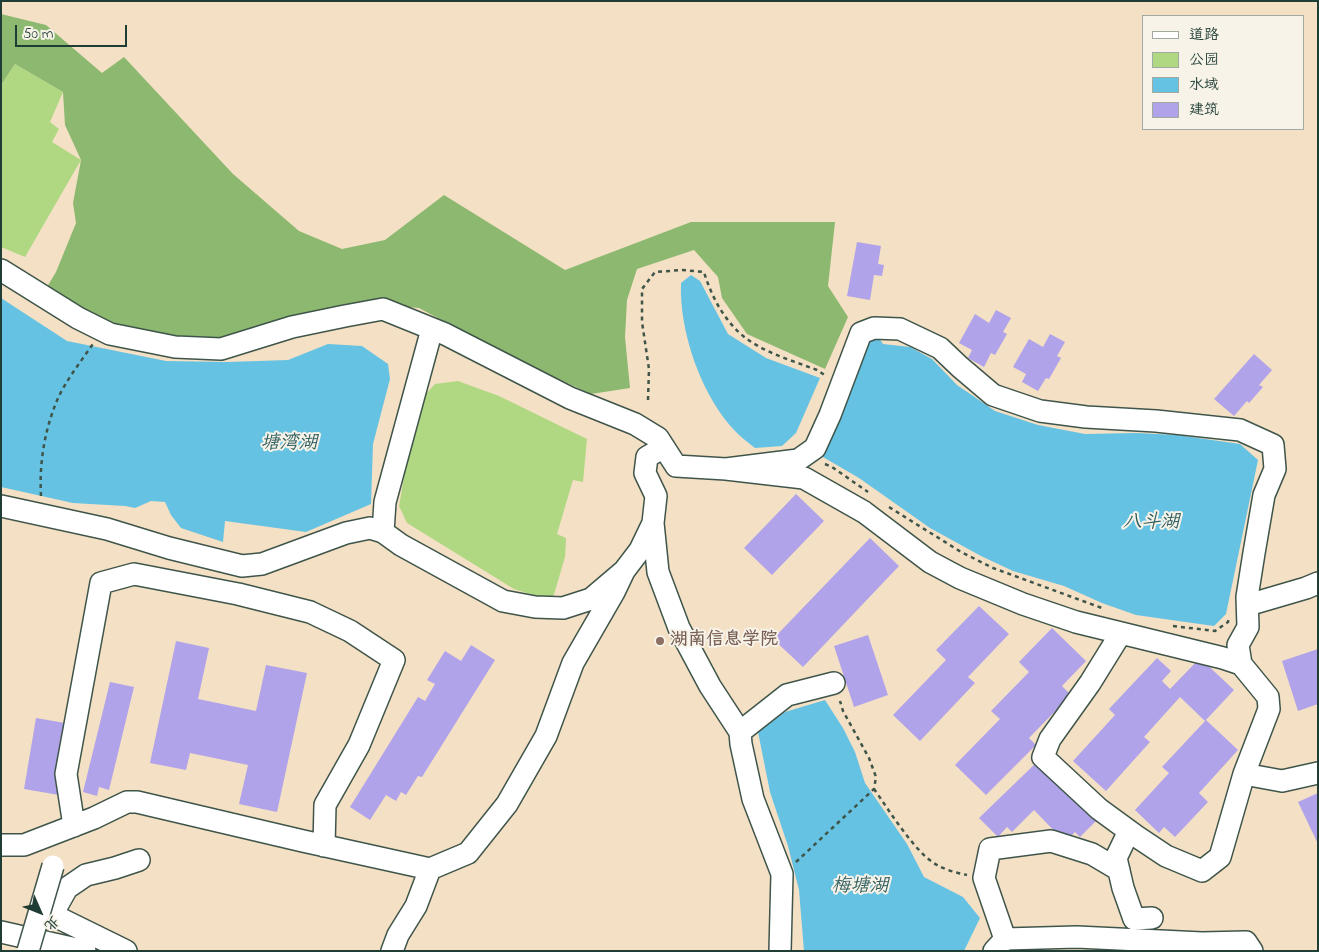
<!DOCTYPE html>
<html>
<head>
<meta charset="utf-8">
<style>
	body { margin:0 }
	#map { position:relative; width:1319px; height:952px; overflow:hidden; background:#f4e0c5; font-family:"Indie Flower","LXGW WenKai TC",sans-serif }
	canvas { display:block }
	.frame { position:absolute; inset:0; border:2px solid #1f3d34; pointer-events:none }
	.legend { position:absolute; left:1142px; top:15px; width:162px; height:115px; box-sizing:border-box; background:#f7f3e8; border:1px solid #a1aaa0; margin:0; padding:6px 9px; list-style:none; font-size:15px; color:#1f3d34 }
	.legend li { display:flex; align-items:center; gap:10px; height:25px }
	.legend b { width:25px; border:1px solid #a1aaa0 }
	.north { position:absolute; left:15px; top:887px; width:50px; height:50px; -webkit-text-stroke:4px #f7f3e8; paint-order:stroke; rotate:134deg; font-size:14px; font-weight:700; line-height:20px; text-align:center; color:#1f3d34 }
	.north::after { content:''; display:block; margin:auto; width:18px; height:22px; background:#1f3d34; clip-path:polygon(50% 0,100% 100%,50% 72%,0 100%) }
	.scale { position:absolute; left:15px; top:25px; width:112px; height:22px; box-sizing:border-box; border:2px solid #1f3d34; border-top:0; padding-left:6px; font-size:15px; line-height:18px; white-space:nowrap; color:#1f3d34; -webkit-text-stroke:4px #f7f3e8; paint-order:stroke }
</style>
</head>
<body>
<div id="map">
<canvas width="1319" height="952"></canvas>
<div class="frame"></div>
<ul class="legend">
<li><b style="height:6px;background:#fff"></b>道路</li>
<li><b style="height:14px;background:#b0d882"></b>公园</li>
<li><b style="height:14px;background:#65c2e3"></b>水域</li>
<li><b style="height:14px;background:#b0a3e9"></b>建筑</li>
</ul>
<div class="north">北</div>
<div class="scale">50 m</div>
</div>
<script>
const ctx = document.querySelector('canvas').getContext('2d');
ctx.lineJoin = 'round';
function fillPath(path, color) { ctx.fillStyle = color; ctx.fill(path, 'evenodd'); }
function strokePath(path, color, width, dash) { ctx.strokeStyle = color; ctx.lineWidth = width; ctx.lineCap = dash ? 'butt' : 'round'; ctx.setLineDash(dash || []); ctx.stroke(path); }
function drawText(font, color, halo, rows, align = 'center') {
  ctx.font = font + ' "Indie Flower","LXGW WenKai TC",sans-serif'; ctx.lineWidth = 4; ctx.setLineDash([]); ctx.textBaseline = 'middle'; ctx.strokeStyle = halo; ctx.fillStyle = color; for (const [text, x, y, turn = 0] of rows) {
    ctx.save(); ctx.translate(x, y); ctx.rotate((+turn || 0) * Math.PI / 180); ctx.textAlign = isNaN(turn) ? turn : align; if (halo) ctx.strokeText(text, 0, 0); ctx.fillText(text, 0, 0); ctx.restore();
  }
}
const green = new Path2D(`
	M 15,64 L 63,92 L 50,122 L 59,129 L 52,142 L 81,160 L 25,257 L 1,247 L 1,85 Z
	M 458,381 L 499,396 L 587,439 L 583,482 L 573,480 L 557,534 L 566,538 L 565,557 L 552,601 L 514,589 L 407,523 L 399,506 L 406,466 L 422,398 L 435,384 Z`);
const forest = new Path2D(`
	M 1,14 L 46,25 L 102,73 L 124,57 L 233,174 L 299,231 L 342,249 L 385,240 L 444,195 L 565,270 L 691,222 L 835,222 L 828,286 L 848,317 L 825,369 L 747,334 L 722,298 L 718,277 L 694,250 L 637,269 L 627,300 L 625,337 L 630,388 L 591,394 L 509,356 L 419,308 L 381,305 L 215,345 L 102,327 L 44,292 L 56,272 L 76,223 L 73,203 L 81,160 L 65,125 L 63,92 L 15,64 L 1,85 Z`);
const water = new Path2D(`
	M 691,275 L 700,281 L 728,334 L 766,358 L 820,378 L 796,433 L 782,446 L 755,448 C 749,443 743,439 738,434 C 702,399 679,332 681,283 Z
	M 1,298 L 67,341 L 166,361 L 228,362 L 288,360 L 328,344 L 362,346 L 388,364 L 390,379 L 373,444 L 371,504 L 306,532 L 225,521 L 223,542 L 181,528 L 171,515 L 165,502 L 151,501 L 135,508 L 125,506 L 73,503 L 1,487 Z
	M 879,338 L 883,344 L 910,347 L 932,359 L 957,385 L 995,411 L 1038,425 L 1085,434 L 1136,433 L 1177,435 L 1240,444 L 1258,460 L 1226,614 L 1214,626 L 1136,615 L 1102,603 L 1064,586 L 1013,571 L 981,556 L 930,528 L 859,478 L 823,457 L 824,448 L 866,340 Z
	M 825,700 L 843,728 L 855,752 L 865,783 L 907,844 L 924,877 L 963,897 L 980,918 L 964,951 L 804,951 L 799,890 L 788,846 L 770,792 L 758,732 L 785,712 Z`);
const building = new Path2D(`
	M 857,242 L 881,246 L 878,264 L 884,265 L 882,276 L 874,275 L 870,300 L 847,296 Z
	M 996,310 L 1011,318 L 1003,332 L 1007,334 L 995,355 L 991,353 L 984,367 L 968,358 L 972,350 L 959,343 L 975,314 L 989,323 Z
	M 1050,334 L 1065,342 L 1057,356 L 1061,358 L 1049,379 L 1046,378 L 1038,391 L 1022,382 L 1026,374 L 1013,367 L 1029,339 L 1043,347 Z
	M 1254,354 L 1272,370 L 1259,385 L 1263,387 L 1249,403 L 1247,401 L 1234,416 L 1214,399 Z
	M 796,494 L 824,521 L 772,575 L 744,548 Z
	M 870,538 L 899,566 L 803,667 L 773,639 Z
	M 979,606 L 1009,634 L 968,677 L 975,683 L 920,741 L 893,715 L 946,660 L 936,650 Z
	M 1052,628 L 1086,661 L 1062,686 L 1071,695 L 1029,738 L 1036,745 L 986,795 L 955,765 L 1000,719 L 991,711 L 1029,672 L 1019,662 Z
	M 868,635 L 888,695 L 854,707 L 834,646 Z
	M 176,641 L 209,648 L 198,699 L 256,711 L 266,665 L 307,673 L 277,812 L 239,804 L 248,765 L 190,753 L 186,770 L 150,763 Z
	M 471,645 L 495,660 L 422,777 L 418,776 L 406,795 L 401,792 L 396,801 L 386,795 L 370,820 L 350,807 L 418,697 L 425,701 L 435,684 L 427,680 L 445,651 L 461,661 Z
	M 1318,649 L 1318,704 L 1298,711 L 1282,661 Z
	M 1157,658 L 1171,671 L 1162,681 L 1170,689 L 1200,658 L 1234,690 L 1205,721 L 1180,697 L 1144,737 L 1150,742 L 1106,791 L 1073,761 L 1115,715 L 1109,709 Z
	M 110,682 L 134,687 L 109,790 L 99,787 L 97,796 L 83,792 Z
	M 36,718 L 71,724 L 59,795 L 24,789 Z
	M 1206,720 L 1238,750 L 1199,793 L 1208,802 L 1175,837 L 1164,827 L 1159,833 L 1135,810 L 1169,773 L 1162,767 Z
	M 1038,761 L 1097,820 L 1080,837 L 1075,832 L 1065,842 L 1034,810 L 1012,832 L 1007,827 L 998,837 L 979,818 Z
	M 1318,793 L 1318,844 L 1298,802 Z`);
const path = new Path2D(`
	M 648,400 L 649,369 L 642,322 L 642,289 L 655,272 L 682,270 L 704,272 C 712,299 728,328 753,343 C 772,355 796,362 817,370 L 826,376
	M 825,464 L 832,467 L 868,492
	M 41,496 C 39,462 45,427 59,396 C 68,378 81,361 93,344
	M 889,507 L 961,552 L 993,568 L 1102,608
	M 1173,626 L 1215,631 L 1228,622 L 1229,618
	M 874,789 C 889,810 915,853 937,865 C 946,870 957,873 967,875
	M 796,862 L 874,789 L 876,777 L 869,758 L 843,711 L 840,701`);
const minor = new Path2D(`
	M 1,270 L 78,318 L 110,334 L 175,347 L 221,349 L 292,327 L 345,316 L 383,309 L 445,334 L 570,398 L 635,424 L 658,438 L 676,466 L 726,469 L 804,478 L 864,512 L 930,562 L 960,578 L 1023,604 L 1076,622 L 1223,658 L 1241,664 L 1238,645 L 1248,627 L 1247,597 L 1254,553 L 1264,495 L 1275,469 L 1273,445 L 1240,430 L 1156,421 L 1086,417 L 1040,411 L 993,395 L 960,367 L 940,348 L 900,329 L 874,328 L 861,333 L 830,415 L 815,448 L 798,460 L 726,469
	M 432,329 L 385,502 L 383,532 L 401,545 L 503,601 L 535,607 L 563,608 L 591,599 L 624,571 L 640,550 L 653,523 L 656,496 L 645,473 L 647,457 L 664,447
	M 1,506 L 107,529 L 169,548 L 242,566 L 262,564 L 346,533 L 370,528 L 383,532
	M 653,523 L 658,572 L 679,628 L 710,686 L 740,732
	M 1248,605 L 1306,588 L 1318,583
	M 1121,633 L 1090,683 L 1050,739 L 1043,757 L 1099,809 L 1136,836 L 1166,856 L 1202,871 L 1220,857 L 1244,774 L 1269,709 L 1268,697 L 1241,664
	M 1244,774 L 1282,781 L 1318,773
	M 74,826 L 66,774 L 101,583 L 134,574 L 238,594 L 310,612 L 350,631 L 394,660 L 359,745 L 325,805 L 324,846
	M 1129,831 L 1116,858 L 1123,888 L 1134,919 L 1152,918
	M 1,845 L 24,845 L 94,818 L 127,802 L 137,802 L 303,841 L 430,869 L 468,853 L 507,804 L 546,736 L 573,663 L 614,592 L 624,571
	M 1,932 L 85,951
	M 1005,939 L 984,878 L 990,849 L 1051,841 L 1092,854 L 1119,870
	M 126,951 L 61,919 L 53,913 L 67,888 L 86,875 L 115,868 L 139,860
	M 392,951 L 398,935 L 416,906 L 430,869
	M 780,951 L 782,874 L 753,799 L 741,744 L 740,732 L 787,695 L 834,683
	M 994,951 L 1005,939 L 1077,937 L 1202,943 L 1246,942 L 1252,951`);
const minorBridge = new Path2D(`
	M 28,951 L 53,866`);
const markers = [
	[660,641,5,"#8d6e63"]
];
const educationNames = [
	["湖南信息学院",670,641]
];
const waterNames = [
	["塘湾湖",289,445],
	["八斗湖",1151,524],
	["梅塘湖",860,888]
];
fillPath(green, '#b0d882');
fillPath(forest, '#8cb870');
fillPath(water, '#65c2e3');
fillPath(building, '#b0a3e9');
strokePath(minor, '#3f554a', 24);
strokePath(path, '#3f554a', 2.5, [4, 4]);
strokePath(minor, '#fff', 21);
strokePath(minorBridge, '#3f554a', 24, []);
strokePath(minorBridge, '#fff', 21);
for (const [x, y, r, color] of markers) { const dot = new Path2D(); dot.arc(x, y, r, 0, 2 * Math.PI); ctx.fillStyle = color; ctx.fill(dot); strokePath(dot, '#f7f3e8', 2); }
drawText('bold 18px', '#785e54', '#f7f3e8', educationNames, 'left');
drawText('italic 19px', '#305e60', '#f7f3e8', waterNames);
</script>
</body>
</html>
